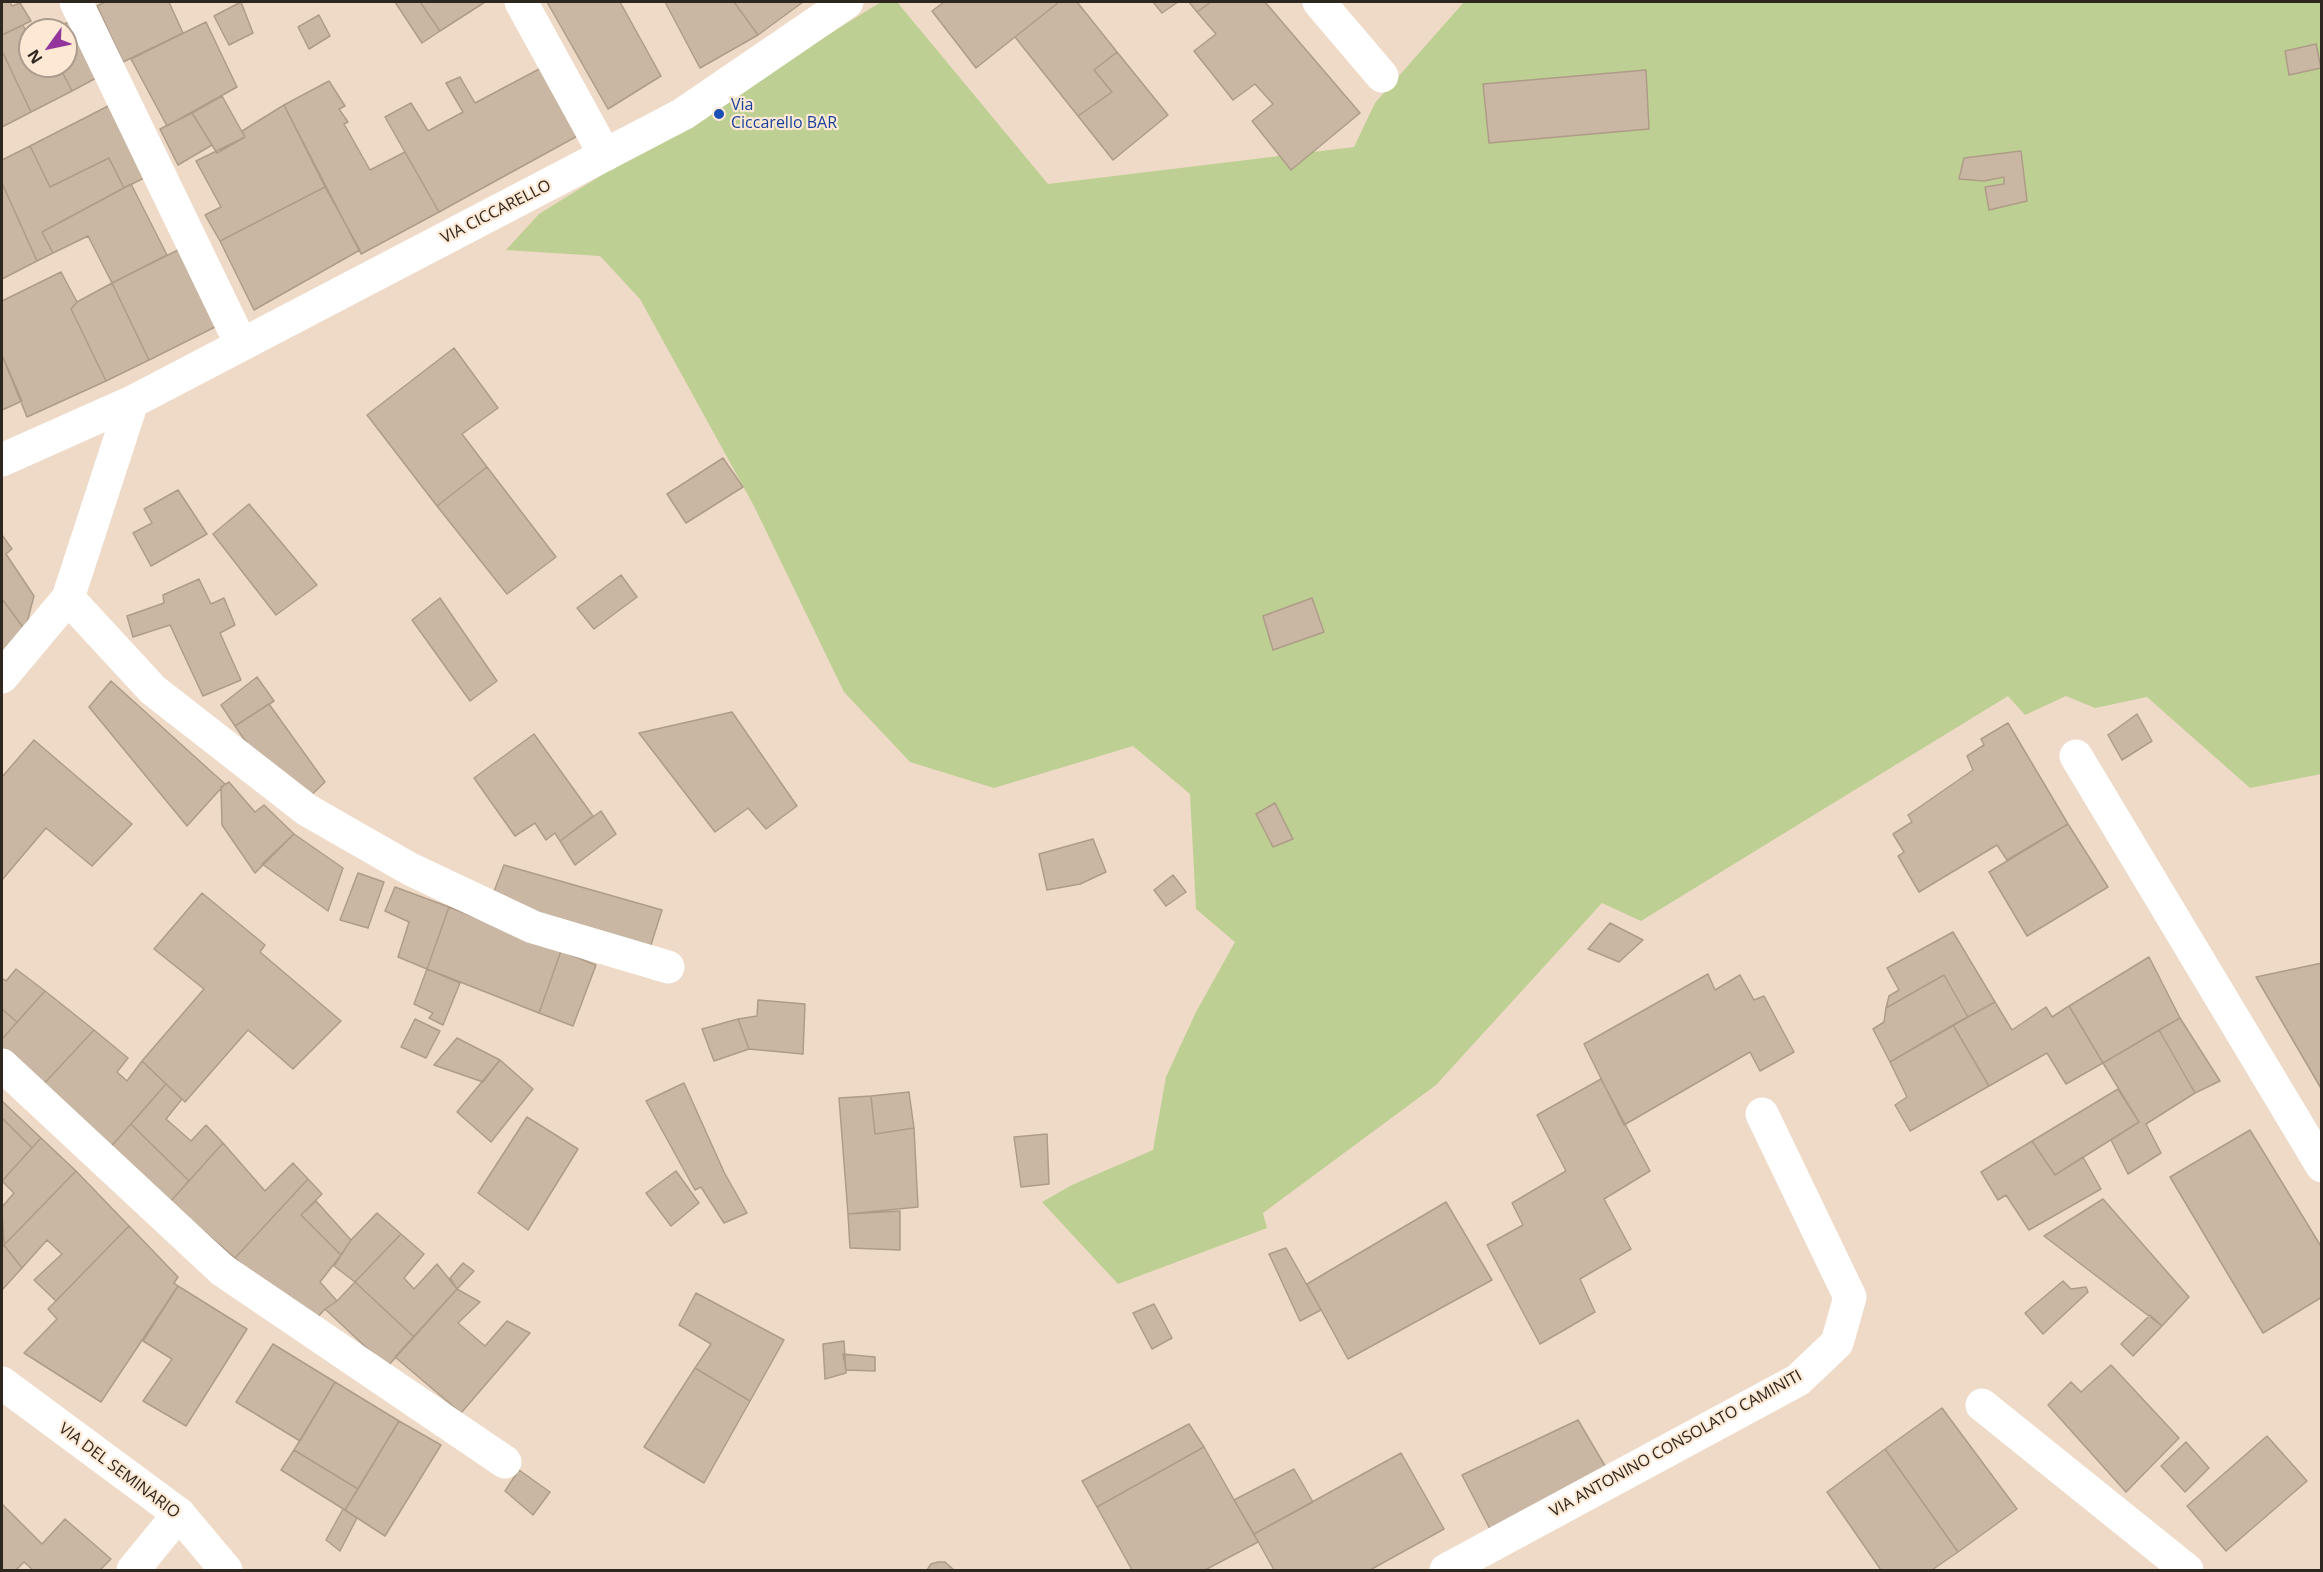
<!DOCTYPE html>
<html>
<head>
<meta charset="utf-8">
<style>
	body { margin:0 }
	#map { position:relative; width:2323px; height:1572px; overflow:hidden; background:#efdac7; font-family:"Open Sans",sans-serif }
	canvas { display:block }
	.frame { position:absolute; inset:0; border:3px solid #2e271f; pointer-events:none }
	.north { position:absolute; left:18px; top:18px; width:60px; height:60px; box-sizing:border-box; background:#fde8d4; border:2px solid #aa9b8c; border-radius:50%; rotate:237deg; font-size:16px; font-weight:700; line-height:24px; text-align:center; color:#2e271f }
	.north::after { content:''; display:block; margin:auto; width:21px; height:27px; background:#94359e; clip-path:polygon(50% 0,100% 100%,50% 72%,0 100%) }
</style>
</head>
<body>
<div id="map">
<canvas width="2323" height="1572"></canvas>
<div class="frame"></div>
<div class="north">N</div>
</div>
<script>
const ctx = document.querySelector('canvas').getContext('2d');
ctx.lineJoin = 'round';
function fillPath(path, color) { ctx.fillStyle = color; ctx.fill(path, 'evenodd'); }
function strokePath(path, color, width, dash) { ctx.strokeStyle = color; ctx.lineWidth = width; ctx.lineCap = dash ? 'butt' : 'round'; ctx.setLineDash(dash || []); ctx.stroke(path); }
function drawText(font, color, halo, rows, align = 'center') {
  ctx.font = font + ' "Open Sans",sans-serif'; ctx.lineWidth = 4.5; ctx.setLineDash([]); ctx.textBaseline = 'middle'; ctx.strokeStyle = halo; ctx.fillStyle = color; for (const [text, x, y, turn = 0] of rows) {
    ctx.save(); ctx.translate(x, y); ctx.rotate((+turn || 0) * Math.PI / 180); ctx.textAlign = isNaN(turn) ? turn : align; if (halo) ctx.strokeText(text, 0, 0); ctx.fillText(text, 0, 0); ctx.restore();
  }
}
const green = new Path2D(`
	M 881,2 L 897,2 L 1048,184 L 1354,147 L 1375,103 L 1464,2 L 2321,2 L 2321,774 L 2250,788 L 2147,697 L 2095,708 L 2066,696 L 2025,715 L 2008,696 L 1641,921 L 1602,903 L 1436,1085 L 1263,1213 L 1267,1228 L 1118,1284 L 1042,1202 L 1072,1185 L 1153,1150 L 1166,1077 L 1196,1012 L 1235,942 L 1196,909 L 1190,794 L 1133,746 L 994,788 L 910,762 L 844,692 L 754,506 L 640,299 L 600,256 L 506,250 L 539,214 Z`);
const building = new Path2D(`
	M 2,2 L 10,2 L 12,6 L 20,3 L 31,21 L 2,35 Z
	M 105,2 L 169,2 L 183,33 L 123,62 L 97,6 Z
	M 241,2 L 253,33 L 229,45 L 214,16 Z
	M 395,2 L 420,2 L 440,31 L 422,43 Z
	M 420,2 L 485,2 L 440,31 Z
	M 547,2 L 620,2 L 661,76 L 608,109 Z
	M 665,2 L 734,2 L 758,35 L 700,68 Z
	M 734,2 L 803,2 L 758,35 Z
	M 944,2 L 1059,2 L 976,68 L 932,11 Z
	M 1059,2 L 1077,2 L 1117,52 L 1094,70 L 1112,92 L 1078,116 L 1015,37 Z
	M 1153,2 L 1178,2 L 1162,13 Z
	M 1189,2 L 1211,2 L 1197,12 Z
	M 1211,2 L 1265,2 L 1360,113 L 1291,170 L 1252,121 L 1273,104 L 1255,84 L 1233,100 L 1194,51 L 1216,34 L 1197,12 Z
	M 319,15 L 330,36 L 309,49 L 298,27 Z
	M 70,21 L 98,77 L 72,91 L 59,66 L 66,66 L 66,30 L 54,30 Z
	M 206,22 L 237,87 L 167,126 L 131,59 Z
	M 23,25 L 30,39 L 30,66 L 59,66 L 72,91 L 31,112 L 2,51 L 2,35 Z
	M 2316,44 L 2321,68 L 2289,75 L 2285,51 Z
	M 2,51 L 31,112 L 2,127 Z
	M 1117,52 L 1168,115 L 1113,160 L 1078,116 L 1112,92 L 1094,70 Z
	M 543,67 L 581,134 L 439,212 L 385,117 L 411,103 L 428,131 L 463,112 L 446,83 L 460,77 L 475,103 Z
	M 1646,70 L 1649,129 L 1489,143 L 1483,84 Z
	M 329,81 L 345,106 L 339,109 L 348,122 L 344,124 L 370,170 L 405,152 L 439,212 L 361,254 L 284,105 Z
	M 222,96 L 245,137 L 217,153 L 192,113 Z
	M 112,104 L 148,176 L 124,188 L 109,158 L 50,187 L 30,146 Z
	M 284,105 L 325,187 L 220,241 L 205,215 L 221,207 L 196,161 L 245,137 L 242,131 Z
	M 192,113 L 212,145 L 178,165 L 160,129 Z
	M 30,146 L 50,187 L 109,158 L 124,188 L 42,232 L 53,253 L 37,261 L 2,183 L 2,160 Z
	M 2021,151 L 2027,201 L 1989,210 L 1985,187 L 2004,184 L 2004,177 L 1984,181 L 1959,179 L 1964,158 Z
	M 2,183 L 37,261 L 2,279 Z
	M 131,184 L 167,255 L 112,283 L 88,236 L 53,253 L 42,232 Z
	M 325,187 L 360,250 L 254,310 L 220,241 Z
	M 182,248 L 221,324 L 149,360 L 112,283 Z
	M 61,272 L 77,302 L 71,309 L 106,381 L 27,417 L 2,355 L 2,301 Z
	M 112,283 L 149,360 L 106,381 L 71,309 L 77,302 Z
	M 454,348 L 498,408 L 462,434 L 487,467 L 437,506 L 367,415 Z
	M 2,355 L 22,401 L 2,410 Z
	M 723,458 L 743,487 L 686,523 L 667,494 Z
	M 487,467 L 556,557 L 507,594 L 437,506 Z
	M 178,490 L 207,534 L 151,566 L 133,533 L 152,523 L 144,509 Z
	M 249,504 L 317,585 L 276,615 L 213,534 Z
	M 2,535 L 12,549 L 6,554 L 34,596 L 25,630 L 2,599 Z
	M 621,575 L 637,597 L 594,629 L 577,608 Z
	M 199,579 L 211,604 L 224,598 L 235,625 L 220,633 L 241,680 L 203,696 L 170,625 L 133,637 L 127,616 L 164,603 L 163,595 Z
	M 440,598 L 497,681 L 470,701 L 412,620 Z
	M 1312,598 L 1324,632 L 1273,650 L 1263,616 Z
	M 2,599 L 25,630 L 3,652 L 2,650 Z
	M 257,677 L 274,701 L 235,726 L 221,705 Z
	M 111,681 L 225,784 L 187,826 L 89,707 Z
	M 269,704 L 325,782 L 302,804 L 261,764 L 235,726 Z
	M 732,712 L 797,806 L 766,829 L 748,808 L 715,832 L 639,733 Z
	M 2137,714 L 2152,741 L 2122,760 L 2108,735 Z
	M 2008,723 L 2068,824 L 2007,860 L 1997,845 L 1919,892 L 1898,856 L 1904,852 L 1893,834 L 1912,822 L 1908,815 L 1973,770 L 1967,756 L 1984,745 L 1981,739 Z
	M 534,734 L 593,816 L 560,841 L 555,833 L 546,840 L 535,823 L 515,836 L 474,778 Z
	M 34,740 L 132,824 L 92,866 L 46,828 L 2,880 L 2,777 Z
	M 229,782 L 255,812 L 264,805 L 294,834 L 255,873 L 222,825 L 221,787 Z
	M 1275,803 L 1293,839 L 1273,847 L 1256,814 Z
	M 601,811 L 616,834 L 575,865 L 560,841 Z
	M 2068,824 L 2108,887 L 2027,936 L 1989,872 Z
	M 294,834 L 343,868 L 328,911 L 262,864 Z
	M 1093,839 L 1106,872 L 1080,884 L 1047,890 L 1039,854 Z
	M 504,865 L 662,910 L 650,948 L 490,902 Z
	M 358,873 L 384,882 L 368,928 L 340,920 Z
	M 1173,875 L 1186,892 L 1166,906 L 1154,890 Z
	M 395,887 L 449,907 L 427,969 L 398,957 L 409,922 L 385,911 Z
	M 202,893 L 265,945 L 260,952 L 341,1021 L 293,1069 L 248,1030 L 185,1102 L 142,1061 L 204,989 L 154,949 Z
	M 449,907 L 561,951 L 539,1013 L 427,969 Z
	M 1610,923 L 1643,940 L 1619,962 L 1588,949 Z
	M 1953,932 L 1995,1002 L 1968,1017 L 1944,975 L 1886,1008 L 1889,996 L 1899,990 L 1887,968 Z
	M 561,951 L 596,965 L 573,1026 L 539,1013 Z
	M 2149,957 L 2180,1018 L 2103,1063 L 2069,1006 Z
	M 2322,963 L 2322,1090 L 2256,977 Z
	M 16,969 L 45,991 L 17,1022 L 2,1009 L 2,978 L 6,981 Z
	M 427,969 L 460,983 L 443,1025 L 429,1018 L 433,1013 L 414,1004 Z
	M 1708,974 L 1715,990 L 1740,975 L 1754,1000 L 1764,996 L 1794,1052 L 1760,1071 L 1750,1052 L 1624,1125 L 1584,1044 Z
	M 1944,975 L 1968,1017 L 1890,1062 L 1873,1029 L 1884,1022 L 1886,1008 Z
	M 45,991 L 94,1030 L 41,1087 L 2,1050 L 2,1039 Z
	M 758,1000 L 805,1004 L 803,1054 L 749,1049 L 738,1019 L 757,1016 Z
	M 1995,1002 L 2012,1030 L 2046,1007 L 2052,1017 L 2069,1006 L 2103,1063 L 2066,1084 L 2047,1053 L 1989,1086 L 1953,1025 Z
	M 2,1009 L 17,1022 L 2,1039 Z
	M 2180,1018 L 2220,1081 L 2195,1093 L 2159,1030 Z
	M 415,1019 L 440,1031 L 426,1058 L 401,1047 Z
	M 738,1019 L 749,1049 L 714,1061 L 702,1029 Z
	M 1953,1025 L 1989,1086 L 1910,1131 L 1895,1105 L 1907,1097 L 1890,1062 Z
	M 94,1030 L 128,1058 L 117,1072 L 127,1081 L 142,1061 L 166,1084 L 108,1150 L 41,1087 Z
	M 2159,1030 L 2195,1093 L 2146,1124 L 2161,1153 L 2128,1174 L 2111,1140 L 2139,1122 L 2103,1063 Z
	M 457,1038 L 500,1060 L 483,1082 L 434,1065 Z
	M 500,1060 L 533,1089 L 491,1142 L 457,1112 Z
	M 1601,1079 L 1650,1171 L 1604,1199 L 1631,1249 L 1580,1279 L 1595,1312 L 1540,1344 L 1487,1245 L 1523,1225 L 1512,1203 L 1566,1171 L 1537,1115 Z
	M 684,1083 L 724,1172 L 747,1213 L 724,1223 L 701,1187 L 695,1190 L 646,1101 Z
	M 166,1084 L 182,1099 L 166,1119 L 191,1141 L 206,1125 L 223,1143 L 189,1181 L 131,1124 Z
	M 2118,1089 L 2139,1122 L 2055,1175 L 2032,1141 Z
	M 909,1092 L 914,1128 L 875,1134 L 871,1096 Z
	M 871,1096 L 875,1134 L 914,1128 L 918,1207 L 848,1214 L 839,1098 Z
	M 2,1101 L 41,1138 L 32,1148 L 2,1118 Z
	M 527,1117 L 578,1149 L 528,1230 L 478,1193 Z
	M 2,1118 L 32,1148 L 2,1181 Z
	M 131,1124 L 189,1181 L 170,1202 L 108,1150 Z
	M 2250,1130 L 2322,1248 L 2322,1297 L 2263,1333 L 2170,1177 Z
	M 1047,1134 L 1049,1184 L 1021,1187 L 1014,1137 Z
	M 41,1138 L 76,1171 L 4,1245 L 2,1207 L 14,1193 L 2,1181 Z
	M 2032,1141 L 2055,1175 L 2083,1157 L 2101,1189 L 2029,1230 L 2006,1195 L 1998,1200 L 1981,1172 Z
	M 223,1143 L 265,1191 L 293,1163 L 308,1179 L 235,1258 L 170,1202 Z
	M 76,1171 L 129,1226 L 56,1301 L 34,1280 L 62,1254 L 47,1240 L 22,1268 L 4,1245 Z
	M 676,1171 L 699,1203 L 671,1226 L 646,1193 Z
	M 308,1179 L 322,1194 L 301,1215 L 341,1255 L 320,1282 L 337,1301 L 325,1309 L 308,1328 L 235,1258 Z
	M 2103,1199 L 2189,1297 L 2162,1326 L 2044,1236 Z
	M 316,1201 L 351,1240 L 341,1255 L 301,1215 Z
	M 1446,1202 L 1492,1280 L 1348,1359 L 1307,1284 Z
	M 900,1211 L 900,1250 L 850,1248 L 848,1214 Z
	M 377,1213 L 401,1234 L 355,1282 L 334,1266 L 351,1240 Z
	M 129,1226 L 178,1277 L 174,1283 L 178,1286 L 101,1402 L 24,1353 L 57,1319 L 48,1309 Z
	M 401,1234 L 424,1254 L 404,1278 L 414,1289 L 437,1264 L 457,1289 L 414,1337 L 355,1282 Z
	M 4,1245 L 22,1268 L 2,1290 L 2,1248 Z
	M 1286,1248 L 1321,1310 L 1300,1321 L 1269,1254 Z
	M 463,1263 L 474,1271 L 457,1289 L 450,1278 Z
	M 2063,1281 L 2071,1289 L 2086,1287 L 2088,1292 L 2043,1334 L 2025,1313 Z
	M 355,1282 L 414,1337 L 387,1367 L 325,1309 L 337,1301 Z
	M 178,1286 L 247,1329 L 186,1426 L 143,1401 L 172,1359 L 143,1341 Z
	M 457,1289 L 480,1302 L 458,1323 L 485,1346 L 507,1321 L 530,1333 L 461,1413 L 395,1357 Z
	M 696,1293 L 784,1340 L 750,1401 L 695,1368 L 711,1344 L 679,1325 Z
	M 1154,1304 L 1172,1338 L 1152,1349 L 1133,1313 Z
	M 2150,1315 L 2162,1326 L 2133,1356 L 2121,1344 Z
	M 844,1341 L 846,1373 L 825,1379 L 823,1344 Z
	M 273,1344 L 335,1382 L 300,1441 L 236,1402 Z
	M 843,1354 L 875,1357 L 875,1371 L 846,1370 Z
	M 2111,1365 L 2179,1438 L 2126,1492 L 2048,1405 L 2071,1382 L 2081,1392 Z
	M 695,1368 L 750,1401 L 704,1483 L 644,1447 Z
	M 335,1382 L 399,1421 L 358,1489 L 294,1450 Z
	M 1942,1408 L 2017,1509 L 1958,1552 L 1885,1449 Z
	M 1578,1420 L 1611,1476 L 1491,1531 L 1462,1475 Z
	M 399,1421 L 441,1445 L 385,1536 L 345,1510 Z
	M 1189,1424 L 1204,1447 L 1097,1507 L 1082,1481 Z
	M 2267,1436 L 2307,1481 L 2226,1551 L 2187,1506 Z
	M 2186,1442 L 2209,1468 L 2185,1492 L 2161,1466 Z
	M 1204,1447 L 1258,1542 L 1205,1570 L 1132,1570 L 1097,1507 Z
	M 1885,1449 L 1958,1552 L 1932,1570 L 1881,1570 L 1827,1492 Z
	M 294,1450 L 358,1489 L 345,1510 L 281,1470 Z
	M 1401,1453 L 1444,1529 L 1370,1570 L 1274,1570 L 1254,1534 Z
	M 1294,1469 L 1313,1502 L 1254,1534 L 1234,1500 Z
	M 519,1470 L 550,1492 L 533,1515 L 505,1491 Z
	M 2,1504 L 42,1544 L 65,1519 L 111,1559 L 100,1570 L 33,1570 L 24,1562 L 16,1570 L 2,1570 Z
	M 343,1509 L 357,1518 L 340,1551 L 326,1540 Z
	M 938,1562 L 945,1562 L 954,1570 L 927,1570 L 931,1564 Z`);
const minor = new Path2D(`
	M 76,2 L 241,344
	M 521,2 L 605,155
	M 1319,2 L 1382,76
	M 2,460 L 132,402 L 683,114 L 847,2
	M 68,598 L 153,690 L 307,810 L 410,869 L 533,927 L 668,967
	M 2,677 L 68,598 L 132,402
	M 2076,756 L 2322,1166
	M 2,1065 L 222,1270 L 505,1462
	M 1982,1405 L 2187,1570
	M 133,1570 L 179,1514
	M 1446,1570 L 1798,1380 L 1837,1343 L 1850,1297 L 1762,1114`);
const secondary = new Path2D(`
	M 2,1383 L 179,1514 L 226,1570`);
const markers = [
	[719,114,6,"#1a4fb4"]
];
const transitNames = [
	["Via",731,105],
	["Ciccarello BAR",731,123]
];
const streetNames = [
	["VIA CICCARELLO",496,212,-27],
	["VIA ANTONINO CONSOLATO CAMINITI",1676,1444,-29],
	["VIA DEL SEMINARIO",119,1471,37]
];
fillPath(green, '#bdcf92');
fillPath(building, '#cab7a3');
strokePath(building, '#ae9c88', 1.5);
strokePath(minor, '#fff', 33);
strokePath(secondary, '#fff', 33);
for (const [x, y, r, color] of markers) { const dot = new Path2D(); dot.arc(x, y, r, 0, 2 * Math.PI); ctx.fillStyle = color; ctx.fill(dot); strokePath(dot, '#fde8d4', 2); }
drawText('16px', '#164399', '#fde8d4', transitNames, 'left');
drawText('16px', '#2e271f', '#fde8d4', streetNames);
</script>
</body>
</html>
